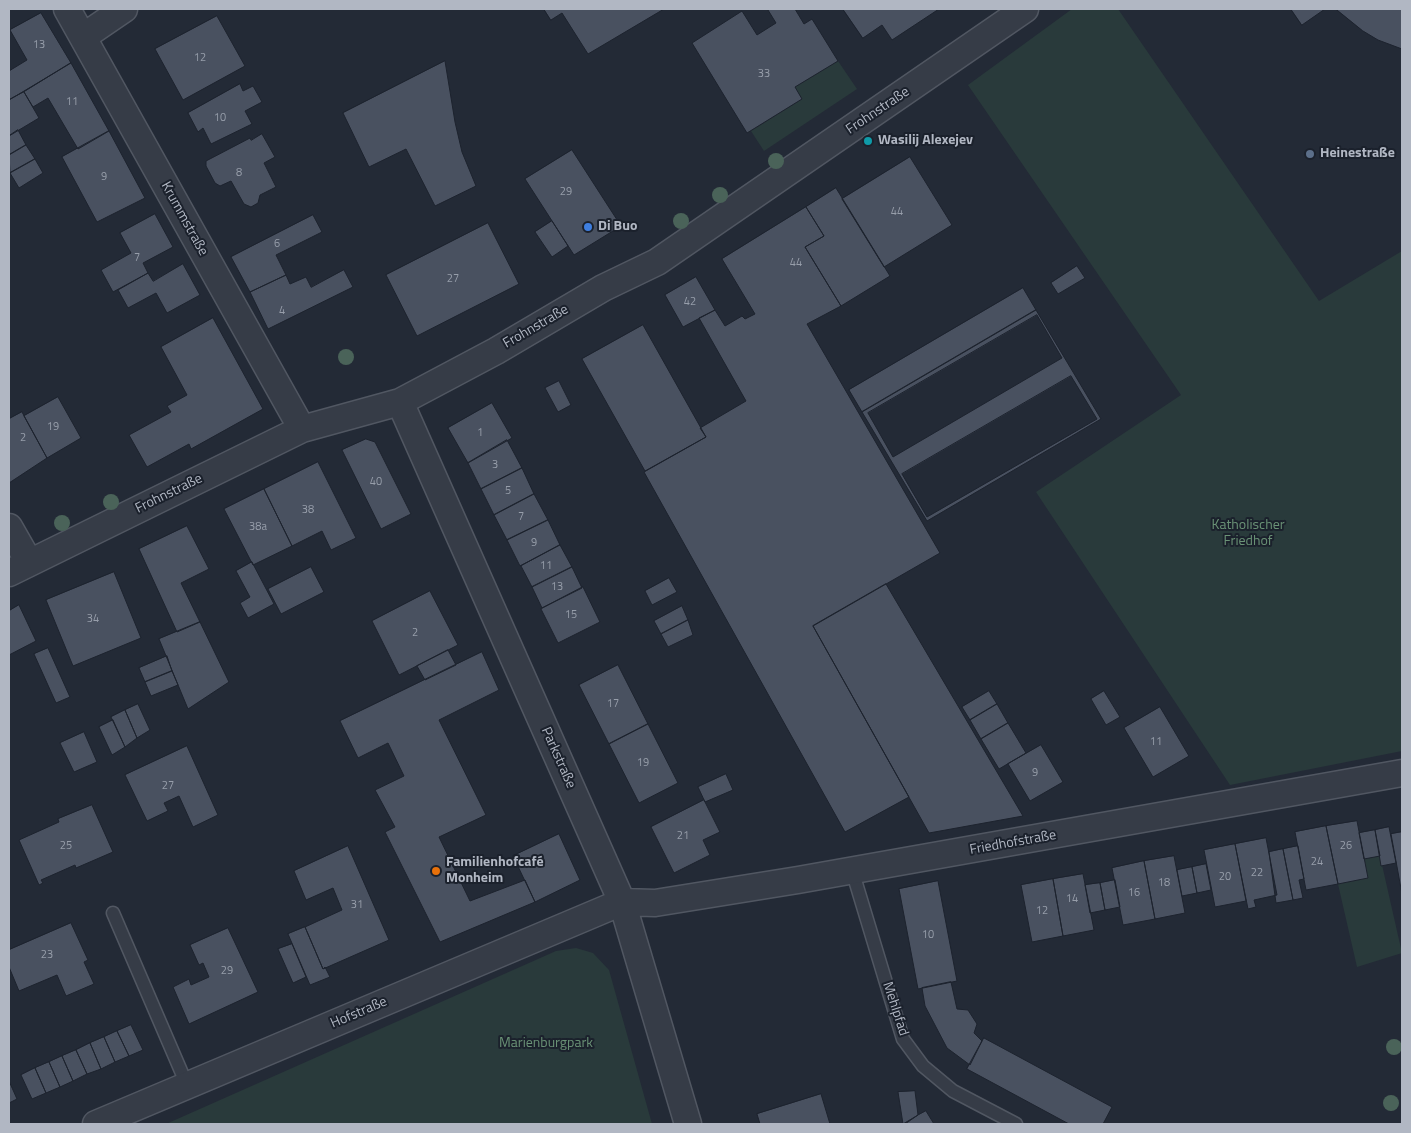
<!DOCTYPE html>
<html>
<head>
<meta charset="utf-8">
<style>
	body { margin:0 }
	#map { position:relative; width:1411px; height:1133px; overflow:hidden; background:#232a36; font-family:"Titillium Web",sans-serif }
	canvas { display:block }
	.frame { position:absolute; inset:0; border:10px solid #b1b7c3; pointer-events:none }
</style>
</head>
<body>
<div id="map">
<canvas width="1411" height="1133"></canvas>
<div class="frame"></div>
</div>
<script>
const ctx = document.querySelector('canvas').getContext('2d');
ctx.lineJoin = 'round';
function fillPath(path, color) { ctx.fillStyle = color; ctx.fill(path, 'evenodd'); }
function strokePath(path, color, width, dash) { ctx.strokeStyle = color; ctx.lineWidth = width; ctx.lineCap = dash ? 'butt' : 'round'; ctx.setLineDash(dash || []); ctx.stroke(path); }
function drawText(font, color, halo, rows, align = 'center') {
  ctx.font = font + ' "Titillium Web",sans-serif'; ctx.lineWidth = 4; ctx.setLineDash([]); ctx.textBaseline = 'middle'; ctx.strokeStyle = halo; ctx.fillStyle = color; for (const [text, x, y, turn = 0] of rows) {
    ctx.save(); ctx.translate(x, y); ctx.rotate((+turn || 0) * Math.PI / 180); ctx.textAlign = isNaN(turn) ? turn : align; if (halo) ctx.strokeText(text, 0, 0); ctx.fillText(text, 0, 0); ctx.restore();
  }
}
const green = new Path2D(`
	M 1072,9 L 1118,9 L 1319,301 L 1402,251 L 1402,751 L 1230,785 L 1036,492 L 1181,395 L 968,85 Z
	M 838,61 L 857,89 L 764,151 L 751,131 L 802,99 L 795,87 Z
	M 1380,856 L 1402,953 L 1357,967 L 1338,884 L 1364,859 Z
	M 576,948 L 593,953 L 609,970 L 652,1124 L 166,1124 L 556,951 Z`);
const building = new Path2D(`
	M 544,9 L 664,9 L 588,54 L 562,13 L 551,20 Z
	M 771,9 L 795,9 L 804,24 L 812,19 L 838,61 L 795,87 L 802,99 L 747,133 L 692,43 L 742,11 L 757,35 L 776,23 L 768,10 Z
	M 843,9 L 939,9 L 892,40 L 882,25 L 863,38 Z
	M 1291,9 L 1325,9 L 1302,25 Z
	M 1336,9 L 1402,9 L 1402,49 L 1378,40 L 1363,31 Z
	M 41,13 L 71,63 L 9,100 L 9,71 L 27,60 L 10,30 Z
	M 217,16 L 245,66 L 183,100 L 155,49 Z
	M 445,61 L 455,122 L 462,152 L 476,186 L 435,206 L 406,149 L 369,167 L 343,113 Z
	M 71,63 L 109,131 L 78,149 L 48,98 L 33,107 L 24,92 Z
	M 240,84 L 243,91 L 253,86 L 262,102 L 245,111 L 252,124 L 211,144 L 203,128 L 198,132 L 188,113 Z
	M 24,92 L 39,118 L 9,136 L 9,100 Z
	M 18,130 L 26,145 L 9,155 L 9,136 Z
	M 109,131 L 145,198 L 97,222 L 62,157 Z
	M 262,134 L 275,157 L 264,163 L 276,187 L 260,195 L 258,203 L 251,207 L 244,204 L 231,181 L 220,186 L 215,183 L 206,166 L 206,161 L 250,138 L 251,140 Z
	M 26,145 L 35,159 L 10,173 L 9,155 Z
	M 572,150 L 621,226 L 574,255 L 525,179 Z
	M 910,157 L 952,225 L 884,267 L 842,199 Z
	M 35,159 L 43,173 L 19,188 L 10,173 Z
	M 836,188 L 890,276 L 841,306 L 805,247 L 824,236 L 806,207 Z
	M 806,207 L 824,236 L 805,247 L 841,306 L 807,324 L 940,553 L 813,626 L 909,797 L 845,832 L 644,472 L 706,437 L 700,428 L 746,401 L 699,318 L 715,310 L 725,326 L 742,316 L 745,319 L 755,314 L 722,259 Z
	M 155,214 L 173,247 L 143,263 L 148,273 L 113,292 L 101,270 L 131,253 L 120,233 Z
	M 313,215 L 322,232 L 276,255 L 286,275 L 250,292 L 231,257 Z
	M 552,221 L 568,246 L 552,257 L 535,232 Z
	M 488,223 L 519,284 L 417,336 L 386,275 Z
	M 183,264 L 200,295 L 167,313 L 156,293 L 128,308 L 118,290 L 148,273 L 153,281 Z
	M 1077,266 L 1085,278 L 1058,294 L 1051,283 Z
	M 344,270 L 353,287 L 268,329 L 250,292 L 286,275 L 290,284 L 306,277 L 311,287 Z
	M 696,277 L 715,310 L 683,327 L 665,295 Z
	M 1023,288 L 1036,310 L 862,412 L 849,390 Z
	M 1036,310 L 1101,419 L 927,521 L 862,412 Z
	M 1037,315 L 1062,358 L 893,457 L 868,413 Z
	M 213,318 L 263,409 L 191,449 L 189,444 L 147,467 L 129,435 L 171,412 L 167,406 L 187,395 L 161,347 Z
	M 643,325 L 706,437 L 645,471 L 582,359 Z
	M 1071,376 L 1097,419 L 927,517 L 902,474 Z
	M 559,381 L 571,405 L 558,412 L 545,388 Z
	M 58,397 L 81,438 L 47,458 L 24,416 Z
	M 492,403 L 512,438 L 468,463 L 448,428 Z
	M 22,412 L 47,458 L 9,483 L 9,419 Z
	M 366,439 L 375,442 L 411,514 L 381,529 L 342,450 Z
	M 507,440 L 522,468 L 481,489 L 468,463 Z
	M 318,462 L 356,538 L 331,550 L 322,531 L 292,546 L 264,489 Z
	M 522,468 L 534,494 L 494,515 L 481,489 Z
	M 264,489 L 292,546 L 253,565 L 224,509 Z
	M 534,494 L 548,520 L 507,540 L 494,515 Z
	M 548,520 L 560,545 L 520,566 L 507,540 Z
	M 187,526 L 209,569 L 181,583 L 200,622 L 177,632 L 139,549 Z
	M 560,545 L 572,567 L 532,587 L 521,566 Z
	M 252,562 L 274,604 L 248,618 L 240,603 L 250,597 L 236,571 Z
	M 311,567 L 324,592 L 281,614 L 268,589 Z
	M 572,567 L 582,588 L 542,608 L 532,587 Z
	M 114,572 L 141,638 L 73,666 L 46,600 Z
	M 669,578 L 677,592 L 652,605 L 645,591 Z
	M 886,584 L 1023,816 L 929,833 L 813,626 Z
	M 583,587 L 600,622 L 558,643 L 541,609 Z
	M 430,591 L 458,645 L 399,675 L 372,621 Z
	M 19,605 L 36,641 L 9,655 L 9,611 Z
	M 682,606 L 688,620 L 661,634 L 654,621 Z
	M 688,620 L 693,635 L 668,647 L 661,634 Z
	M 200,622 L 229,682 L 188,709 L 159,639 Z
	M 48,648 L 70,697 L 56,703 L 34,654 Z
	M 448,650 L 456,665 L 425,680 L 417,666 Z
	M 482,652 L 499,690 L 439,720 L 486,815 L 439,837 L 470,901 L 525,880 L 535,902 L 440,942 L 385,832 L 395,827 L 375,790 L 404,776 L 388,743 L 358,758 L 340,721 Z
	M 167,656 L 172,671 L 145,682 L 139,668 Z
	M 618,665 L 648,724 L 609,744 L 579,685 Z
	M 172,671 L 178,685 L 151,696 L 145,682 Z
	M 989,691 L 997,704 L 970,720 L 962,707 Z
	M 1104,691 L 1120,717 L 1106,725 L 1091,699 Z
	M 138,704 L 150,730 L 137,738 L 125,710 Z
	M 997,704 L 1008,723 L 981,739 L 970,720 Z
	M 1160,707 L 1189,756 L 1153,777 L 1124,728 Z
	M 125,710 L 137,738 L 125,747 L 111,717 Z
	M 113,720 L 125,747 L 112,755 L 99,727 Z
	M 1008,723 L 1026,753 L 999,769 L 981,739 Z
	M 648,724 L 678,783 L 639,803 L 609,744 Z
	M 84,732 L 97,762 L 74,772 L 60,743 Z
	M 1041,745 L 1063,782 L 1030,801 L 1008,764 Z
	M 187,746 L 218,815 L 193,827 L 179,796 L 164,803 L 168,811 L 147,821 L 125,775 Z
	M 726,774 L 733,790 L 705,802 L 698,787 Z
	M 704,800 L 720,832 L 703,840 L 710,855 L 674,873 L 651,827 Z
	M 92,805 L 113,852 L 76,868 L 75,865 L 41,880 L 43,883 L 39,885 L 19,840 L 59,822 L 58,819 Z
	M 1357,821 L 1368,878 L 1338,884 L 1326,826 Z
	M 1326,826 L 1338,884 L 1306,890 L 1295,832 Z
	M 1389,827 L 1396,863 L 1381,866 L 1375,830 Z
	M 1375,830 L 1380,856 L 1364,859 L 1359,833 Z
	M 1402,832 L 1402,894 L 1391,834 Z
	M 559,834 L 580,880 L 535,902 L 513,856 Z
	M 1266,838 L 1277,895 L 1254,900 L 1256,907 L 1248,909 L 1235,844 Z
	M 1235,844 L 1246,901 L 1215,907 L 1204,850 Z
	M 348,846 L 389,940 L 323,969 L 305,927 L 342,910 L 333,888 L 306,900 L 294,871 Z
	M 1298,846 L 1304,879 L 1299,880 L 1303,898 L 1293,900 L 1283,849 Z
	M 1283,849 L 1293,900 L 1276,903 L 1269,852 Z
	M 1174,856 L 1185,913 L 1155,919 L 1144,861 Z
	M 1144,861 L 1155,919 L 1123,925 L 1112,868 Z
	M 1206,864 L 1211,890 L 1197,893 L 1192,867 Z
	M 1192,867 L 1197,893 L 1182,896 L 1177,870 Z
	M 1083,874 L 1094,930 L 1063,936 L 1053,879 Z
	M 1053,879 L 1063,936 L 1032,942 L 1021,885 Z
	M 1115,880 L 1120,907 L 1105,910 L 1100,883 Z
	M 938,881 L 957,981 L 918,989 L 899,889 Z
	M 1100,883 L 1105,910 L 1090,913 L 1085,885 Z
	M 71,923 L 88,960 L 84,962 L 94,984 L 66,996 L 57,975 L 19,991 L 9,967 L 9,950 Z
	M 305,927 L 323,969 L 325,967 L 330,977 L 310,985 L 288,934 Z
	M 228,928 L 258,992 L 189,1024 L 173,987 L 189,979 L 191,985 L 209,977 L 203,963 L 199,965 L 190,945 Z
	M 292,944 L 306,977 L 293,983 L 278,949 Z
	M 951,982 L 957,1009 L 968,1010 L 977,1024 L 974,1033 L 982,1041 L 970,1065 L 947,1048 L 925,1006 L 922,988 Z
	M 131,1025 L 143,1050 L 129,1056 L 117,1031 Z
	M 117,1031 L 129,1056 L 115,1062 L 104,1037 Z
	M 104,1037 L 115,1062 L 101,1069 L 90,1043 Z
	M 984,1038 L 1112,1107 L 1103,1124 L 1069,1124 L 967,1069 Z
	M 90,1043 L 101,1069 L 87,1074 L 76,1050 Z
	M 76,1050 L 87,1074 L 73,1081 L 62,1056 Z
	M 62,1056 L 73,1081 L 60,1087 L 49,1062 Z
	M 49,1062 L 60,1087 L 46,1093 L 35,1068 Z
	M 35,1068 L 46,1093 L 32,1099 L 21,1075 Z
	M 9,1081 L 17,1099 L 9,1103 Z
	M 915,1091 L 918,1115 L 903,1124 L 898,1092 Z
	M 821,1094 L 830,1124 L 760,1124 L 757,1114 Z
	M 926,1111 L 934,1124 L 905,1124 L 918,1115 Z`);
const service = new Path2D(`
	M 852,870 L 903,1039 L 923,1066 L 953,1091 L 1016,1124
	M 113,913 L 187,1085`);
const minor = new Path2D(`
	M 67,9 L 302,429
	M 83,37 L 124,9
	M 400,402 L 622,902 L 688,1124
	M 9,527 L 29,562
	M 9,573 L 302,429 L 400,402 L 496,351 L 603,288 L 657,262 L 1025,9
	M 96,1124 L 622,902 L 655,903 L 798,880 L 1402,773`);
const trees = [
	[776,161],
	[720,195],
	[681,221],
	[346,357],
	[111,502],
	[62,523],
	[1394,1047],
	[1391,1103]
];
const markers = [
	[868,141,5,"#0f9aa8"],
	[1310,154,5,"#5c6f8a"],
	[588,227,5,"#3f7fe0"],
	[436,871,5,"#e8710a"]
];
const numberNames = [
	["13",39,45],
	["12",200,58],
	["33",764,74],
	["11",72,102],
	["10",220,118],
	["8",239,173],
	["9",104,177],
	["29",566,192],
	["44",897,212],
	["6",277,244],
	["7",137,258],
	["44",796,263],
	["27",453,279],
	["42",690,302],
	["4",282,311],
	["19",53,427],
	["1",480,433],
	["2",23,438],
	["3",495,465],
	["40",376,482],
	["5",508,491],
	["38",308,510],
	["7",521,517],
	["38a",258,527],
	["9",534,543],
	["11",546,566],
	["13",557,587],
	["15",571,615],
	["34",93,619],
	["2",415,633],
	["17",613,704],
	["11",1156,742],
	["19",643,763],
	["9",1035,773],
	["27",168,786],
	["21",683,836],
	["25",66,846],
	["26",1346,846],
	["24",1317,862],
	["22",1257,873],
	["20",1225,877],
	["18",1164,883],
	["16",1134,893],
	["14",1072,899],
	["31",357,905],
	["12",1042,911],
	["10",928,935],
	["23",47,955],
	["29",227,971]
];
const streetNames = [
	["Frohnstraße",878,111,-34],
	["Krummstraße",184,219,61],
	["Frohnstraße",536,327,-30],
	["Frohnstraße",169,494,-26],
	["Parkstraße",558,758,66],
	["Friedhofstraße",1013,843,-10],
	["Mehlpfad",895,1009,72],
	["Hofstraße",359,1013,-23]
];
const poiNames = [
	["Wasilij Alexejev",878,141],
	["Heinestraße",1320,154],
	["Di Buo",598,227],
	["Familienhofcafé",446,863],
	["Monheim",446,879]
];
const parkNames = [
	["Katholischer",1248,526],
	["Friedhof",1248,542],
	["Marienburgpark",546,1044]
];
fillPath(green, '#293a3b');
fillPath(building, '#495160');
strokePath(building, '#1d232e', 1);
strokePath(service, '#515762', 15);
strokePath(minor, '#515762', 29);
strokePath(service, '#363c47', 12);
strokePath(minor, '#363c47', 26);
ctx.fillStyle = '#4a6359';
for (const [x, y] of trees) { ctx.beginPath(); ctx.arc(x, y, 8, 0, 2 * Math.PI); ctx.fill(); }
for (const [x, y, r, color] of markers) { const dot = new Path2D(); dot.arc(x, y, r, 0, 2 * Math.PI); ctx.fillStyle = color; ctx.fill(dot); strokePath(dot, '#1b212c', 2); }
drawText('11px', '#979eaa', null, numberNames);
drawText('14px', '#b1b7c3', '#1b212c', streetNames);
drawText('bold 14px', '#b1b7c3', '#1b212c', poiNames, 'left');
drawText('14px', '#6a9276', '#1b212c', parkNames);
</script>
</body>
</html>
